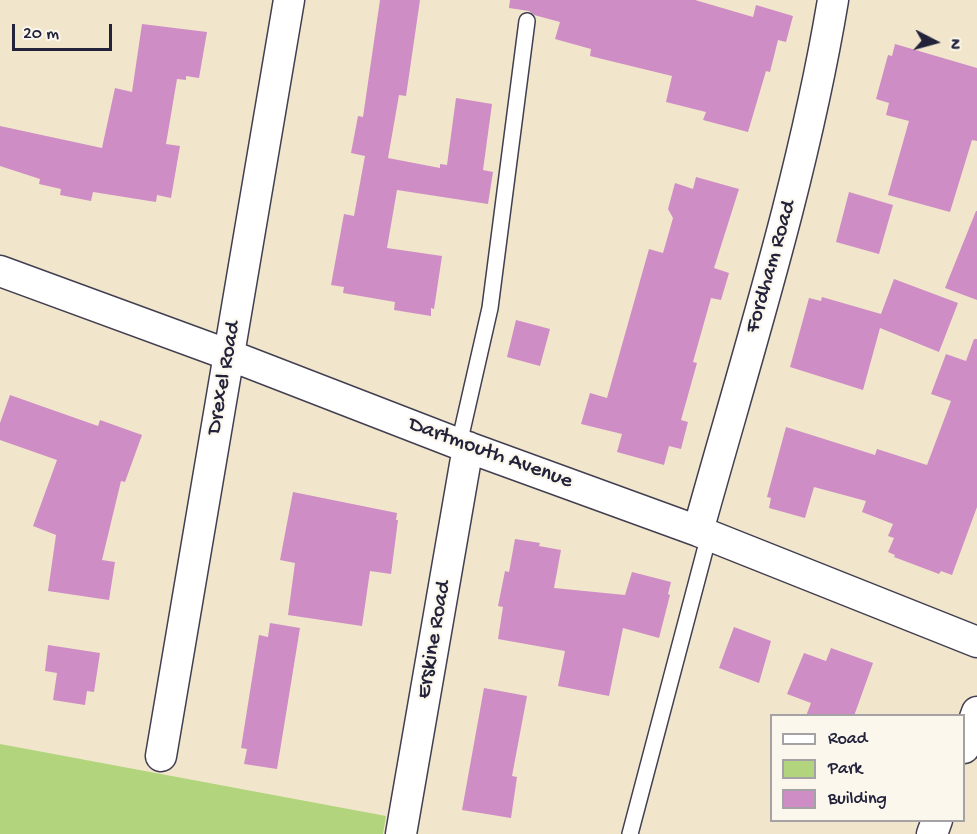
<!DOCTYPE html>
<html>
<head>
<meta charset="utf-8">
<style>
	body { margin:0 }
	#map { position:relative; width:977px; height:834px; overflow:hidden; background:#f1e6cb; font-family:"Gochi Hand",sans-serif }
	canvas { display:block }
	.legend { position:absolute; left:770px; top:714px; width:195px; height:108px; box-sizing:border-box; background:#fbf7ec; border:2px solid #a4a2a5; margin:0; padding:8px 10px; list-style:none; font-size:18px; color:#22223b }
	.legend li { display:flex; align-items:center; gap:12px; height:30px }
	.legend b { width:30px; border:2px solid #a4a2a5 }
	.north { position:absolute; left:905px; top:12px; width:60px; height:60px; -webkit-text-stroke:4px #fbf7ec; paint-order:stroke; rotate:96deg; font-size:16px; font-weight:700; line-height:24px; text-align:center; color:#22223b }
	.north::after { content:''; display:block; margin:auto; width:21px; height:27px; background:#22223b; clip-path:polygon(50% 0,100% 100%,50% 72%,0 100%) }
	.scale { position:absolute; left:12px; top:24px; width:100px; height:27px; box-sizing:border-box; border:3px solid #22223b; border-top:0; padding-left:8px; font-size:18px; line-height:21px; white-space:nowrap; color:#22223b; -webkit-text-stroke:4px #fbf7ec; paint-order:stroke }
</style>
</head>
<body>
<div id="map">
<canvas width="977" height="834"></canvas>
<ul class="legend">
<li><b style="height:8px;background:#fff"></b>Road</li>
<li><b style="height:16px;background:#b1d47c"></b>Park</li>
<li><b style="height:16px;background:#ce8dc5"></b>Building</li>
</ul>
<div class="north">N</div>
<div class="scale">20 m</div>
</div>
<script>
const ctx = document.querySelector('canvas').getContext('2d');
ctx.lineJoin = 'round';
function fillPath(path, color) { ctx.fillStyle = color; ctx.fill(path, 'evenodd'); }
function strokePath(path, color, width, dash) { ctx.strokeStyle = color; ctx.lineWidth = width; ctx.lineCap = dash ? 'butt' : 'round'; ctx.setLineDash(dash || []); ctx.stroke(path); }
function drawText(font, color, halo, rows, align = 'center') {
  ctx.font = font + ' "Gochi Hand",sans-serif'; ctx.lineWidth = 4.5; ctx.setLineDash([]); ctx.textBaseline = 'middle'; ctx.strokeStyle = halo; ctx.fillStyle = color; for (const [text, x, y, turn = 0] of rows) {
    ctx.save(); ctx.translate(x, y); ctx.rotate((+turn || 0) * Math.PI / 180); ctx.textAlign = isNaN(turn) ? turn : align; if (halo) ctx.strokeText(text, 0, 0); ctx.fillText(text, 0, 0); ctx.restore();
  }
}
const green = new Path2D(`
	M 0,744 L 386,816 L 383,834 L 0,834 Z`);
const building = new Path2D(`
	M 380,0 L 420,0 L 406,96 L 399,95 L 388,158 L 440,168 L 440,164 L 447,165 L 456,98 L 492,104 L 483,170 L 493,172 L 488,204 L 397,190 L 387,248 L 442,256 L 434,309 L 431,308 L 431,316 L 394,310 L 395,302 L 343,293 L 344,287 L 331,285 L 344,214 L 354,216 L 365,156 L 351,153 L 358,116 L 363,117 Z
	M 510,0 L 695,0 L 753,17 L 756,5 L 793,16 L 786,42 L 778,40 L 770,72 L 766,71 L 748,132 L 703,120 L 706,112 L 666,102 L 672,76 L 590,56 L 591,49 L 555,39 L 560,22 L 534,15 L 529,11 L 509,8 Z
	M 142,24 L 207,32 L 199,78 L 186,76 L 186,80 L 177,79 L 166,144 L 180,146 L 171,198 L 157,195 L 156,202 L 93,192 L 91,201 L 60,195 L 61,189 L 39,184 L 40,179 L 0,166 L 0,126 L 102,148 L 115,88 L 132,92 Z
	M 895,44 L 977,68 L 977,141 L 972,140 L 950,212 L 888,195 L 909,121 L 886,115 L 889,103 L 876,99 L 888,55 L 892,56 Z
	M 696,177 L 739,189 L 714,268 L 729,273 L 721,300 L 711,298 L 693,362 L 697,363 L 681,420 L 688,422 L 681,449 L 669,446 L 664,465 L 617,452 L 622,434 L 581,424 L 590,393 L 607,398 L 649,249 L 663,253 L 673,218 L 668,209 L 675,183 L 693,189 Z
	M 849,192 L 893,205 L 879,254 L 836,242 Z
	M 976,211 L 977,211 L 977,300 L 945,288 Z
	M 894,279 L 958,303 L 939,352 L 880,328 L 863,390 L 790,367 L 809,298 L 821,301 L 822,297 L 881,314 Z
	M 516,320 L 550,329 L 540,366 L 507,357 Z
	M 974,339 L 977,339 L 977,507 L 952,575 L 941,571 L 939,574 L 894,557 L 895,555 L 888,552 L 894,538 L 888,536 L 893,524 L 862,512 L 866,501 L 814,487 L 805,518 L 769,508 L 771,498 L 767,497 L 786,427 L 875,455 L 877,449 L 927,465 L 951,401 L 931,394 L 946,354 L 966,361 Z
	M 10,395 L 98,426 L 100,420 L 142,435 L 125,482 L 121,481 L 102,560 L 115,562 L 109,600 L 48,591 L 56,535 L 33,526 L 57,460 L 0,440 L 0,423 Z
	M 293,492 L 397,513 L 396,520 L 398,520 L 391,574 L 370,571 L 362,626 L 288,615 L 295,563 L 280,560 Z
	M 515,539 L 540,543 L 539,546 L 561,550 L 554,588 L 625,595 L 632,572 L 671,582 L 668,594 L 670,595 L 659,638 L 623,628 L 609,696 L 558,686 L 565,651 L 498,639 L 503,607 L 498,606 L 505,571 L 509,572 Z
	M 270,623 L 300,628 L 277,769 L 244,764 L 247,749 L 241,748 L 259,635 L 268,637 Z
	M 734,627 L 771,641 L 759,683 L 719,668 Z
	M 48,645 L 100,653 L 94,692 L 87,691 L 85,705 L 53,700 L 57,673 L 45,671 Z
	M 831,648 L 873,663 L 854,716 L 806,716 L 811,703 L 787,694 L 804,653 L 826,661 Z
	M 484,688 L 527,696 L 512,776 L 517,777 L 511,818 L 462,810 Z`);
const service = new Path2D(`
	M 459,444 L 490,308 L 527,21
	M 630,834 L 709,535`);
const minor = new Path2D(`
	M 0,271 L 229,355 L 459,444 L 698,531 L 977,642
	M 698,531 C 747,355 803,180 833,0
	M 964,748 L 977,712
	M 161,756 L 289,0
	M 401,834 L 468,447
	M 932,834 L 937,820`);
const streetNames = [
	["Fordham Road",772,267,-74],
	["Drexel Road",225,378,-80],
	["Dartmouth Avenue",490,454,20],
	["Erskine Road",435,640,-80]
];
fillPath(green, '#b1d47c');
fillPath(building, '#ce8dc5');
strokePath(service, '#413f51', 18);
strokePath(minor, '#413f51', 33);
strokePath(service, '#fff', 15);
strokePath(minor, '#fff', 30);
drawText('22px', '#22223b', '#fbf7ec', streetNames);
</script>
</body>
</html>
